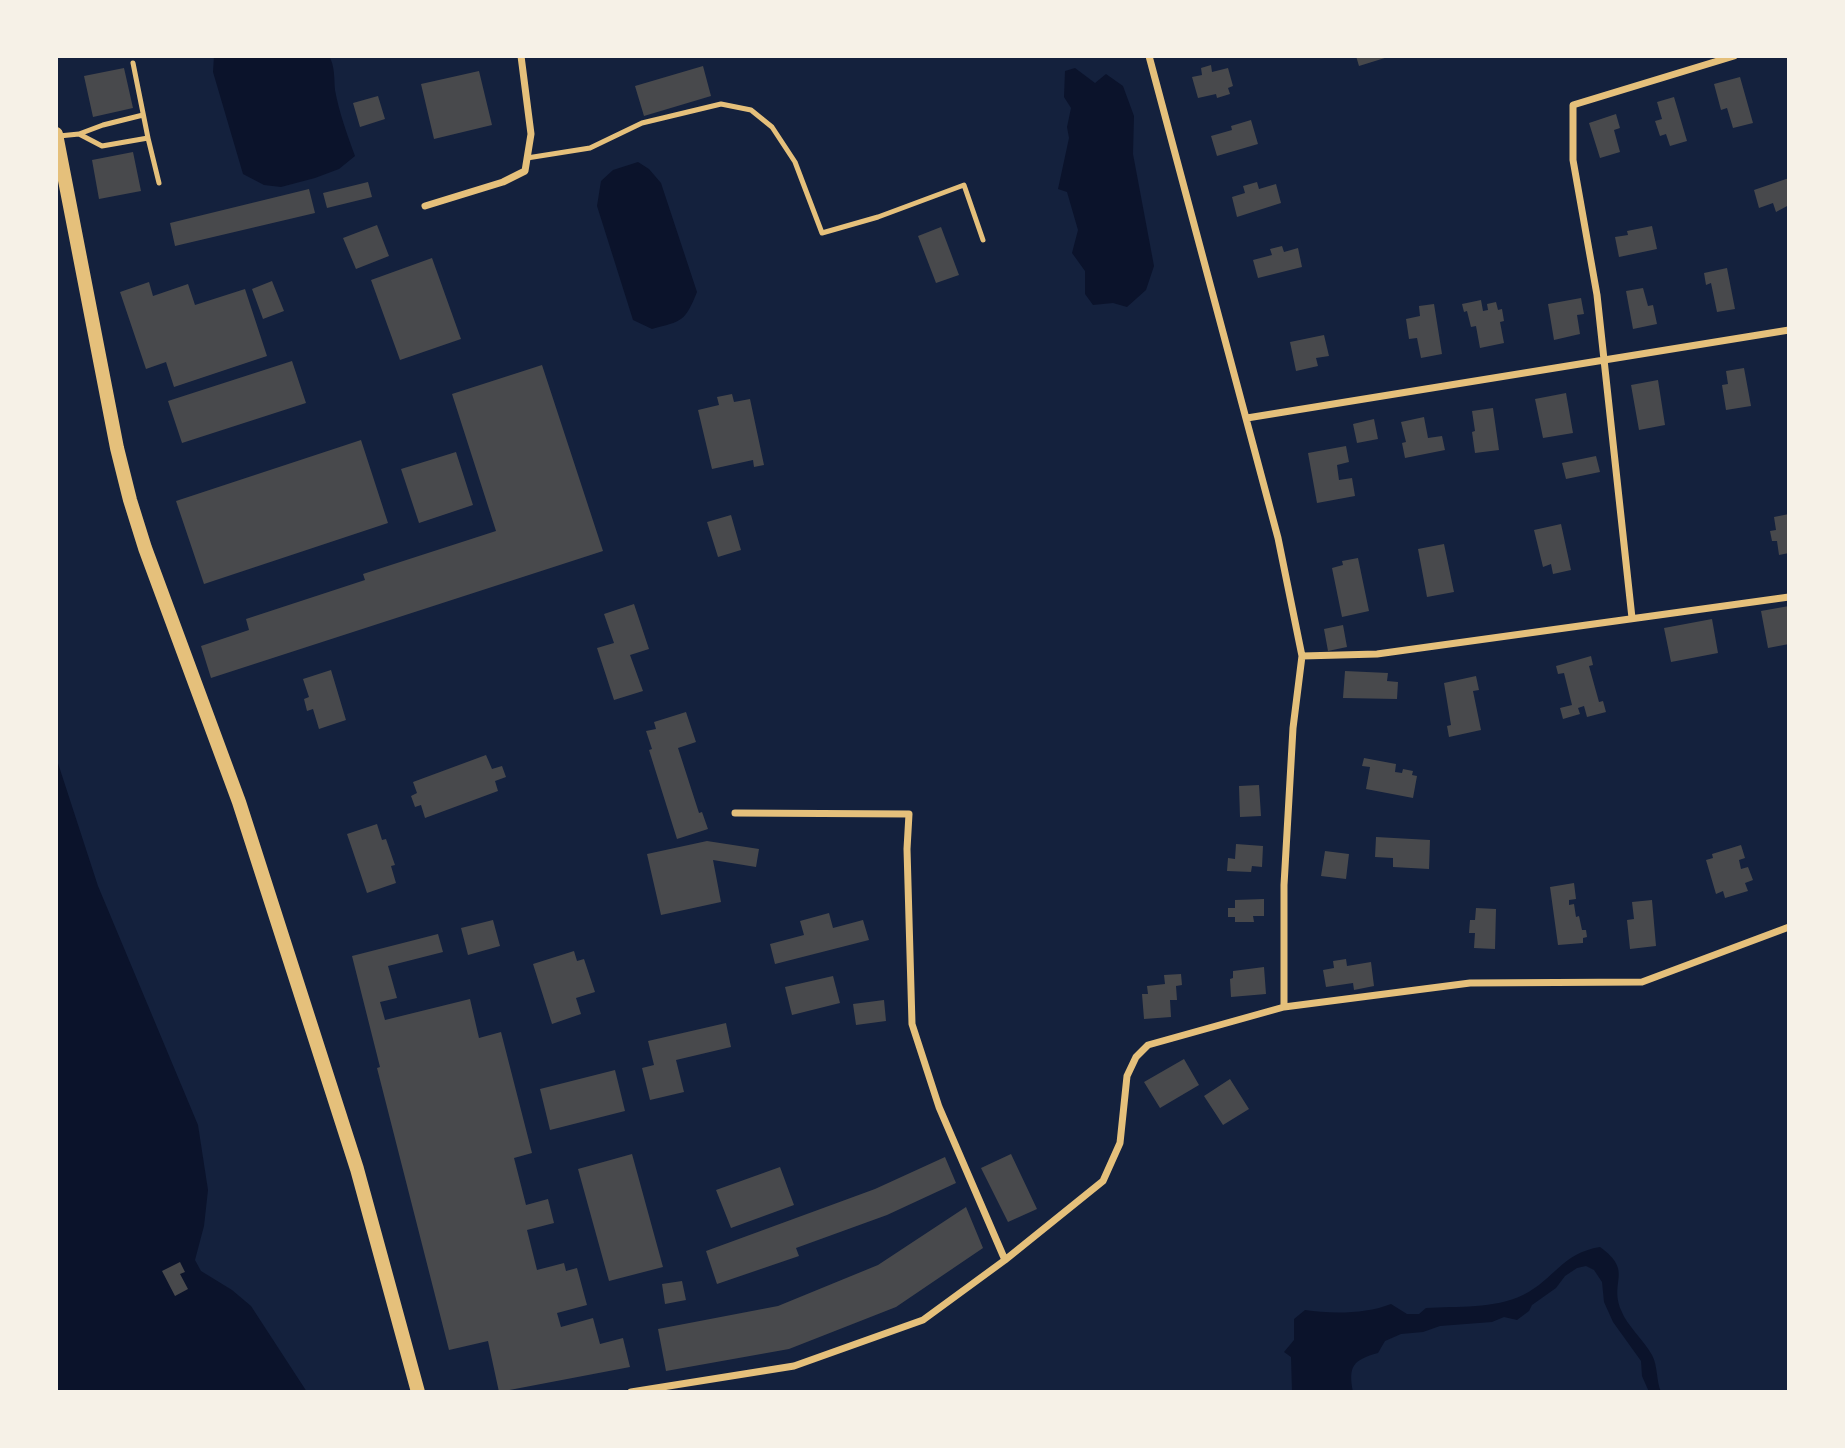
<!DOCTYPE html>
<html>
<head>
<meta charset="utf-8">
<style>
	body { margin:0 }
	#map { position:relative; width:1845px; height:1448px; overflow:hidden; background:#14213d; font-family:"Open Sans",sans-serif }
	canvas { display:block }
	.frame { position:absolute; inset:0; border:58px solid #f6f1e7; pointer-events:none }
</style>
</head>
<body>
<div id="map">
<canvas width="1845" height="1448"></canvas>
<div class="frame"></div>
</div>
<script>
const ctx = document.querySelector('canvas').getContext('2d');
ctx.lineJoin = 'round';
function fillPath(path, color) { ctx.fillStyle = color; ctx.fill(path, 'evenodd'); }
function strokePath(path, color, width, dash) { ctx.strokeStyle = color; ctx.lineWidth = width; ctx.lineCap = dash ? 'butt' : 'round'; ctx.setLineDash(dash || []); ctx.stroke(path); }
const water = new Path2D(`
	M 214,56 L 329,56 C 335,66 334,78 335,90 C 339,112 347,134 355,156 L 339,169 L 315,178 L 281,187 L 264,185 L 243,174 L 213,72 Z
	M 1075,68 L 1095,83 L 1106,74 L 1123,86 L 1134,116 L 1133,154 L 1154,266 L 1146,290 L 1127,307 L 1113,303 L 1093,305 L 1085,294 L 1085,271 L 1072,253 L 1078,230 L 1067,192 L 1058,189 L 1069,138 L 1067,127 L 1071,108 L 1064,97 L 1065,71 Z
	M 638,162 L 649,169 L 661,183 L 697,292 C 685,322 682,321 652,329 L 633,320 L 597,206 L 601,181 L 613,170 Z
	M 56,757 L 98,886 L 198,1125 L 208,1190 L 204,1226 L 195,1260 L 201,1271 L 232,1290 L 251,1306 L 307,1392 L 56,1392 Z
	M 1600,1247 C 1634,1272 1609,1280 1621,1310 C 1627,1326 1644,1340 1652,1355 C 1658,1366 1656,1380 1661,1392 L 1649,1392 L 1642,1376 L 1641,1361 L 1613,1322 L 1604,1302 L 1602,1282 L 1594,1270 L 1586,1266 L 1577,1268 L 1565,1276 L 1556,1288 L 1532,1305 L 1529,1311 L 1517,1320 L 1504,1317 L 1492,1322 L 1440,1326 L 1423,1332 L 1401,1334 L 1385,1341 L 1378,1353 C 1353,1360 1348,1366 1353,1392 L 1292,1392 L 1291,1357 L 1284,1352 L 1294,1340 L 1294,1319 L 1305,1310 C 1331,1314 1366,1314 1391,1304 L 1407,1314 L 1419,1314 L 1426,1308 C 1458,1306 1494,1309 1523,1295 C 1555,1279 1562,1253 1600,1247 Z`);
const building = new Path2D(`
	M 1356,56 L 1388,56 L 1388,57 L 1359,66 Z
	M 1211,65 L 1212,72 L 1228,68 L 1233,86 L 1228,88 L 1230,94 L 1217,98 L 1216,94 L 1198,98 L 1192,77 L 1202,75 L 1201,68 Z
	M 703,66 L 711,96 L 644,116 L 635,86 Z
	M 124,68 L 133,108 L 93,117 L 84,76 Z
	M 479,71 L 492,125 L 434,139 L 421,84 Z
	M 1740,77 L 1753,123 L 1733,128 L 1727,108 L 1721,110 L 1714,84 Z
	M 378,96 L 385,119 L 360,127 L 353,103 Z
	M 1674,97 L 1687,141 L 1670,146 L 1666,134 L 1660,136 L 1655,121 L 1662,119 L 1657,102 Z
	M 1616,114 L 1620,128 L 1614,130 L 1620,152 L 1600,158 L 1589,123 Z
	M 1251,120 L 1258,144 L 1217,156 L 1211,136 L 1232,130 L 1231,126 Z
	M 133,152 L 141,191 L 99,199 L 92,160 Z
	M 1789,178 L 1789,205 L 1776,212 L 1773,203 L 1759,208 L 1754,190 Z
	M 368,182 L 372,197 L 327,208 L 323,193 Z
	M 1257,182 L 1259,189 L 1276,184 L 1281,203 L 1237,217 L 1232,197 L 1245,193 L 1243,186 Z
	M 309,189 L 315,213 L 175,246 L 170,223 Z
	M 377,225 L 389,256 L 356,269 L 343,238 Z
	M 1652,226 L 1657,249 L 1619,257 L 1615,237 L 1628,235 L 1627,231 Z
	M 941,227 L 959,275 L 936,283 L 918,236 Z
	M 1282,246 L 1284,252 L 1298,248 L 1302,267 L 1258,278 L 1253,260 L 1272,255 L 1270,249 Z
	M 432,258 L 461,339 L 400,360 L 371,280 Z
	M 1727,268 L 1735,309 L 1717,312 L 1711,283 L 1706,285 L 1704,273 Z
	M 272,281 L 284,311 L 263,319 L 252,289 Z
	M 149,282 L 153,296 L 188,284 L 195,305 L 245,289 L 267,356 L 174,387 L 166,362 L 146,369 L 120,292 Z
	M 1643,288 L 1648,306 L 1653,305 L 1657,324 L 1633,329 L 1626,291 Z
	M 1581,298 L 1584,314 L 1577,315 L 1580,334 L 1554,340 L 1548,304 Z
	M 1481,300 L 1483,311 L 1488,310 L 1487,304 L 1496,302 L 1498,310 L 1502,309 L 1504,321 L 1500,322 L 1504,343 L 1480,348 L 1476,326 L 1471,327 L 1467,311 L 1464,312 L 1462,304 Z
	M 1434,304 L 1442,354 L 1421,358 L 1417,338 L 1409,339 L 1406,319 L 1420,316 L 1419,306 Z
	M 1324,335 L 1329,356 L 1316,358 L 1318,366 L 1296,371 L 1290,342 Z
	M 292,361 L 306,403 L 182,443 L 168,401 Z
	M 542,365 L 603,551 L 211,678 L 201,646 L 249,630 L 246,619 L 365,580 L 363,574 L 496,531 L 452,394 Z
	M 1744,368 L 1751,406 L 1726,410 L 1722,385 L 1728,384 L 1726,371 Z
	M 1658,380 L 1665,425 L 1639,430 L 1631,385 Z
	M 1566,393 L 1573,433 L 1543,438 L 1535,399 Z
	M 732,394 L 734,402 L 750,399 L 764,465 L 754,467 L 753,460 L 712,469 L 698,410 L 719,405 L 717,397 Z
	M 1493,408 L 1499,450 L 1475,453 L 1472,432 L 1475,431 L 1472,411 Z
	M 1424,417 L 1428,438 L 1442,436 L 1445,450 L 1405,458 L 1402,443 L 1406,442 L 1401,422 Z
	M 1374,419 L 1378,439 L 1357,443 L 1353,424 Z
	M 361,440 L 388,523 L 204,584 L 176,501 Z
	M 1346,446 L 1349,462 L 1337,465 L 1339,480 L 1352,478 L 1355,496 L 1317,503 L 1308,453 Z
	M 456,452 L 473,505 L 419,523 L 401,469 Z
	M 1596,456 L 1600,472 L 1566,479 L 1562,463 Z
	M 1789,514 L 1789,553 L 1779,555 L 1777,541 L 1772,541 L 1770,531 L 1776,530 L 1774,517 Z
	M 731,515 L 741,550 L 718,557 L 707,522 Z
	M 1561,524 L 1571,570 L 1553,574 L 1551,564 L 1543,567 L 1534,530 Z
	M 1444,544 L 1454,592 L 1427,597 L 1418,549 Z
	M 1358,558 L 1369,611 L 1342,617 L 1332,568 L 1343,565 L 1342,561 Z
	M 634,604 L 649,649 L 630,655 L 643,691 L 614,700 L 597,648 L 614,643 L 604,614 Z
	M 1789,606 L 1789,644 L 1768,648 L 1761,611 Z
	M 1712,619 L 1718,653 L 1671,662 L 1664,628 Z
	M 1343,625 L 1347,647 L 1328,651 L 1324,629 Z
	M 1591,656 L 1593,665 L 1589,666 L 1599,702 L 1603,701 L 1606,712 L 1587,717 L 1584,706 L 1578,708 L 1580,714 L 1563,719 L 1560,708 L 1572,705 L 1564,673 L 1558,674 L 1556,666 Z
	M 331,670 L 346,720 L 319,729 L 313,709 L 307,711 L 304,699 L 309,697 L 303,679 Z
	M 1345,671 L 1388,673 L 1387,681 L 1398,682 L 1397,699 L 1343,698 Z
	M 1476,676 L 1479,690 L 1473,691 L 1481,730 L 1449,737 L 1447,726 L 1451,725 L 1444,683 Z
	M 686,712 L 696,742 L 678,748 L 699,813 L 702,812 L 708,829 L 677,839 L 649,750 L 652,749 L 646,731 L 656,729 L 654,722 Z
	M 486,755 L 492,769 L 502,766 L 506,777 L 495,781 L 498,791 L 425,818 L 421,805 L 415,807 L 411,796 L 417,793 L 413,782 Z
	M 1364,758 L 1396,764 L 1395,772 L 1402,773 L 1403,769 L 1413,771 L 1412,775 L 1417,776 L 1413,798 L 1366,789 L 1370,767 L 1362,766 Z
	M 1259,785 L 1261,816 L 1240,817 L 1239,786 Z
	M 377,824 L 382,840 L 386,839 L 395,865 L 391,866 L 396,883 L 367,893 L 347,834 Z
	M 1376,837 L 1430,840 L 1429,869 L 1393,867 L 1393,858 L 1375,857 Z
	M 707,841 L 759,849 L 756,867 L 713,860 L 721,902 L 661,915 L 647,854 Z
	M 1236,844 L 1263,846 L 1262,867 L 1252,866 L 1251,872 L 1227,871 L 1228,858 L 1235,859 Z
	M 1741,845 L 1745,858 L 1739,860 L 1741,869 L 1748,867 L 1753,880 L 1745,883 L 1748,891 L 1725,898 L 1723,891 L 1716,894 L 1706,860 L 1713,858 L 1712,854 Z
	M 1325,851 L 1349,854 L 1346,879 L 1321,876 Z
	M 1574,883 L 1576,899 L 1569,900 L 1569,905 L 1574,904 L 1576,917 L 1579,916 L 1582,930 L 1586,930 L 1587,937 L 1583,938 L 1583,943 L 1558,945 L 1550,887 Z
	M 1264,899 L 1264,916 L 1253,916 L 1254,922 L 1235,922 L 1235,917 L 1228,917 L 1228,908 L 1235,908 L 1235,900 Z
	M 1652,900 L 1656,946 L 1630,949 L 1627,920 L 1634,919 L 1632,902 Z
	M 1476,908 L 1496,909 L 1495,949 L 1474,948 L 1475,933 L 1469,933 L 1470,920 L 1475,920 Z
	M 829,913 L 833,928 L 863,920 L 869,940 L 775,964 L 770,944 L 804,935 L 800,921 Z
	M 493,920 L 500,946 L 468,955 L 461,928 Z
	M 438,934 L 443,952 L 388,966 L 397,998 L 380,1002 L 385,1020 L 470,999 L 479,1038 L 501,1032 L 532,1153 L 514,1158 L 526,1205 L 548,1199 L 554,1223 L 527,1230 L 537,1270 L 564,1263 L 566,1271 L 577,1268 L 587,1305 L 557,1313 L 561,1327 L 593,1318 L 600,1344 L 623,1338 L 630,1367 L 499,1392 L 488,1341 L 449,1350 L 377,1068 L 380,1067 L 352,956 Z
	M 574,951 L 577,961 L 584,959 L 595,992 L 576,998 L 581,1014 L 552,1024 L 533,964 Z
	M 1346,959 L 1347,966 L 1371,962 L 1374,986 L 1354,990 L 1353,983 L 1326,987 L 1323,970 L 1334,968 L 1333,961 Z
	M 1264,967 L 1266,994 L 1231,997 L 1230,979 L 1233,978 L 1233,971 Z
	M 1181,974 L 1182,985 L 1176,986 L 1177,1000 L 1170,1000 L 1171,1017 L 1144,1019 L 1142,994 L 1148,994 L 1147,986 L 1165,984 L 1164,975 Z
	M 833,976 L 840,1003 L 792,1015 L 785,987 Z
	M 884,1000 L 886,1021 L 856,1025 L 853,1004 Z
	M 726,1023 L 731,1047 L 676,1060 L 684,1092 L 650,1100 L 642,1068 L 654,1065 L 648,1041 Z
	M 1184,1059 L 1199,1085 L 1160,1108 L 1144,1082 Z
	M 615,1070 L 625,1111 L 550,1130 L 540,1089 Z
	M 1230,1079 L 1249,1109 L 1223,1125 L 1204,1096 Z
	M 632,1154 L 663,1267 L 609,1281 L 578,1169 Z
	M 1011,1154 L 1037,1209 L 1008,1222 L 981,1168 Z
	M 945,1157 L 956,1183 L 887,1215 L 796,1248 L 799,1256 L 717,1284 L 706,1251 L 875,1189 Z
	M 780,1167 L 794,1205 L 731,1228 L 716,1190 Z
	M 966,1207 L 983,1248 L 896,1307 L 789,1349 L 666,1371 L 658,1329 L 778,1306 L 878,1265 Z
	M 180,1262 L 185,1272 L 180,1274 L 188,1289 L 175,1296 L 162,1271 Z
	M 682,1281 L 686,1300 L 665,1304 L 662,1284 Z`);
const service = new Path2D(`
	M 133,63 L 148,138
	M 79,134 L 103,125 L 143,115
	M 59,136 L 79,134 L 102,146 L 148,138 L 159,183
	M 527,158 L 590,148 L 642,123 L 721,104 L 751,110 L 772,127 L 795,162 L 822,233 L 878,217 L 964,185 L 983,240`);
const minor = new Path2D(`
	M 1149,56 L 1278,538 L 1302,656 L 1293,728 L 1284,885 L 1284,1007
	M 425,206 L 503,182 L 525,171 L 531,134 L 521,56
	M 1247,418 L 1789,330
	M 1632,618 L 1597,295 L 1573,160 L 1573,105 L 1734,56
	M 1302,656 L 1377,654 L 1789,597
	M 735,813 L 909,814 L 907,849 L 912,1024 L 939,1107 L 1005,1260
	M 631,1392 L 794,1366 L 923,1320 L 1005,1260 L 1103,1181 L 1120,1143 L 1127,1076 L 1136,1057 L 1148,1045 L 1284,1007 L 1470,983 L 1642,982 L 1789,927`);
const secondary = new Path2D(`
	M 56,134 L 117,448 L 130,500 L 145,548 L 239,802 L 357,1169 L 418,1392`);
fillPath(water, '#0b132b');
fillPath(building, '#48494c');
strokePath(service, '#e5c07b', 5);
strokePath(minor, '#e5c07b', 7);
strokePath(secondary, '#e5c07b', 14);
</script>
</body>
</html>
